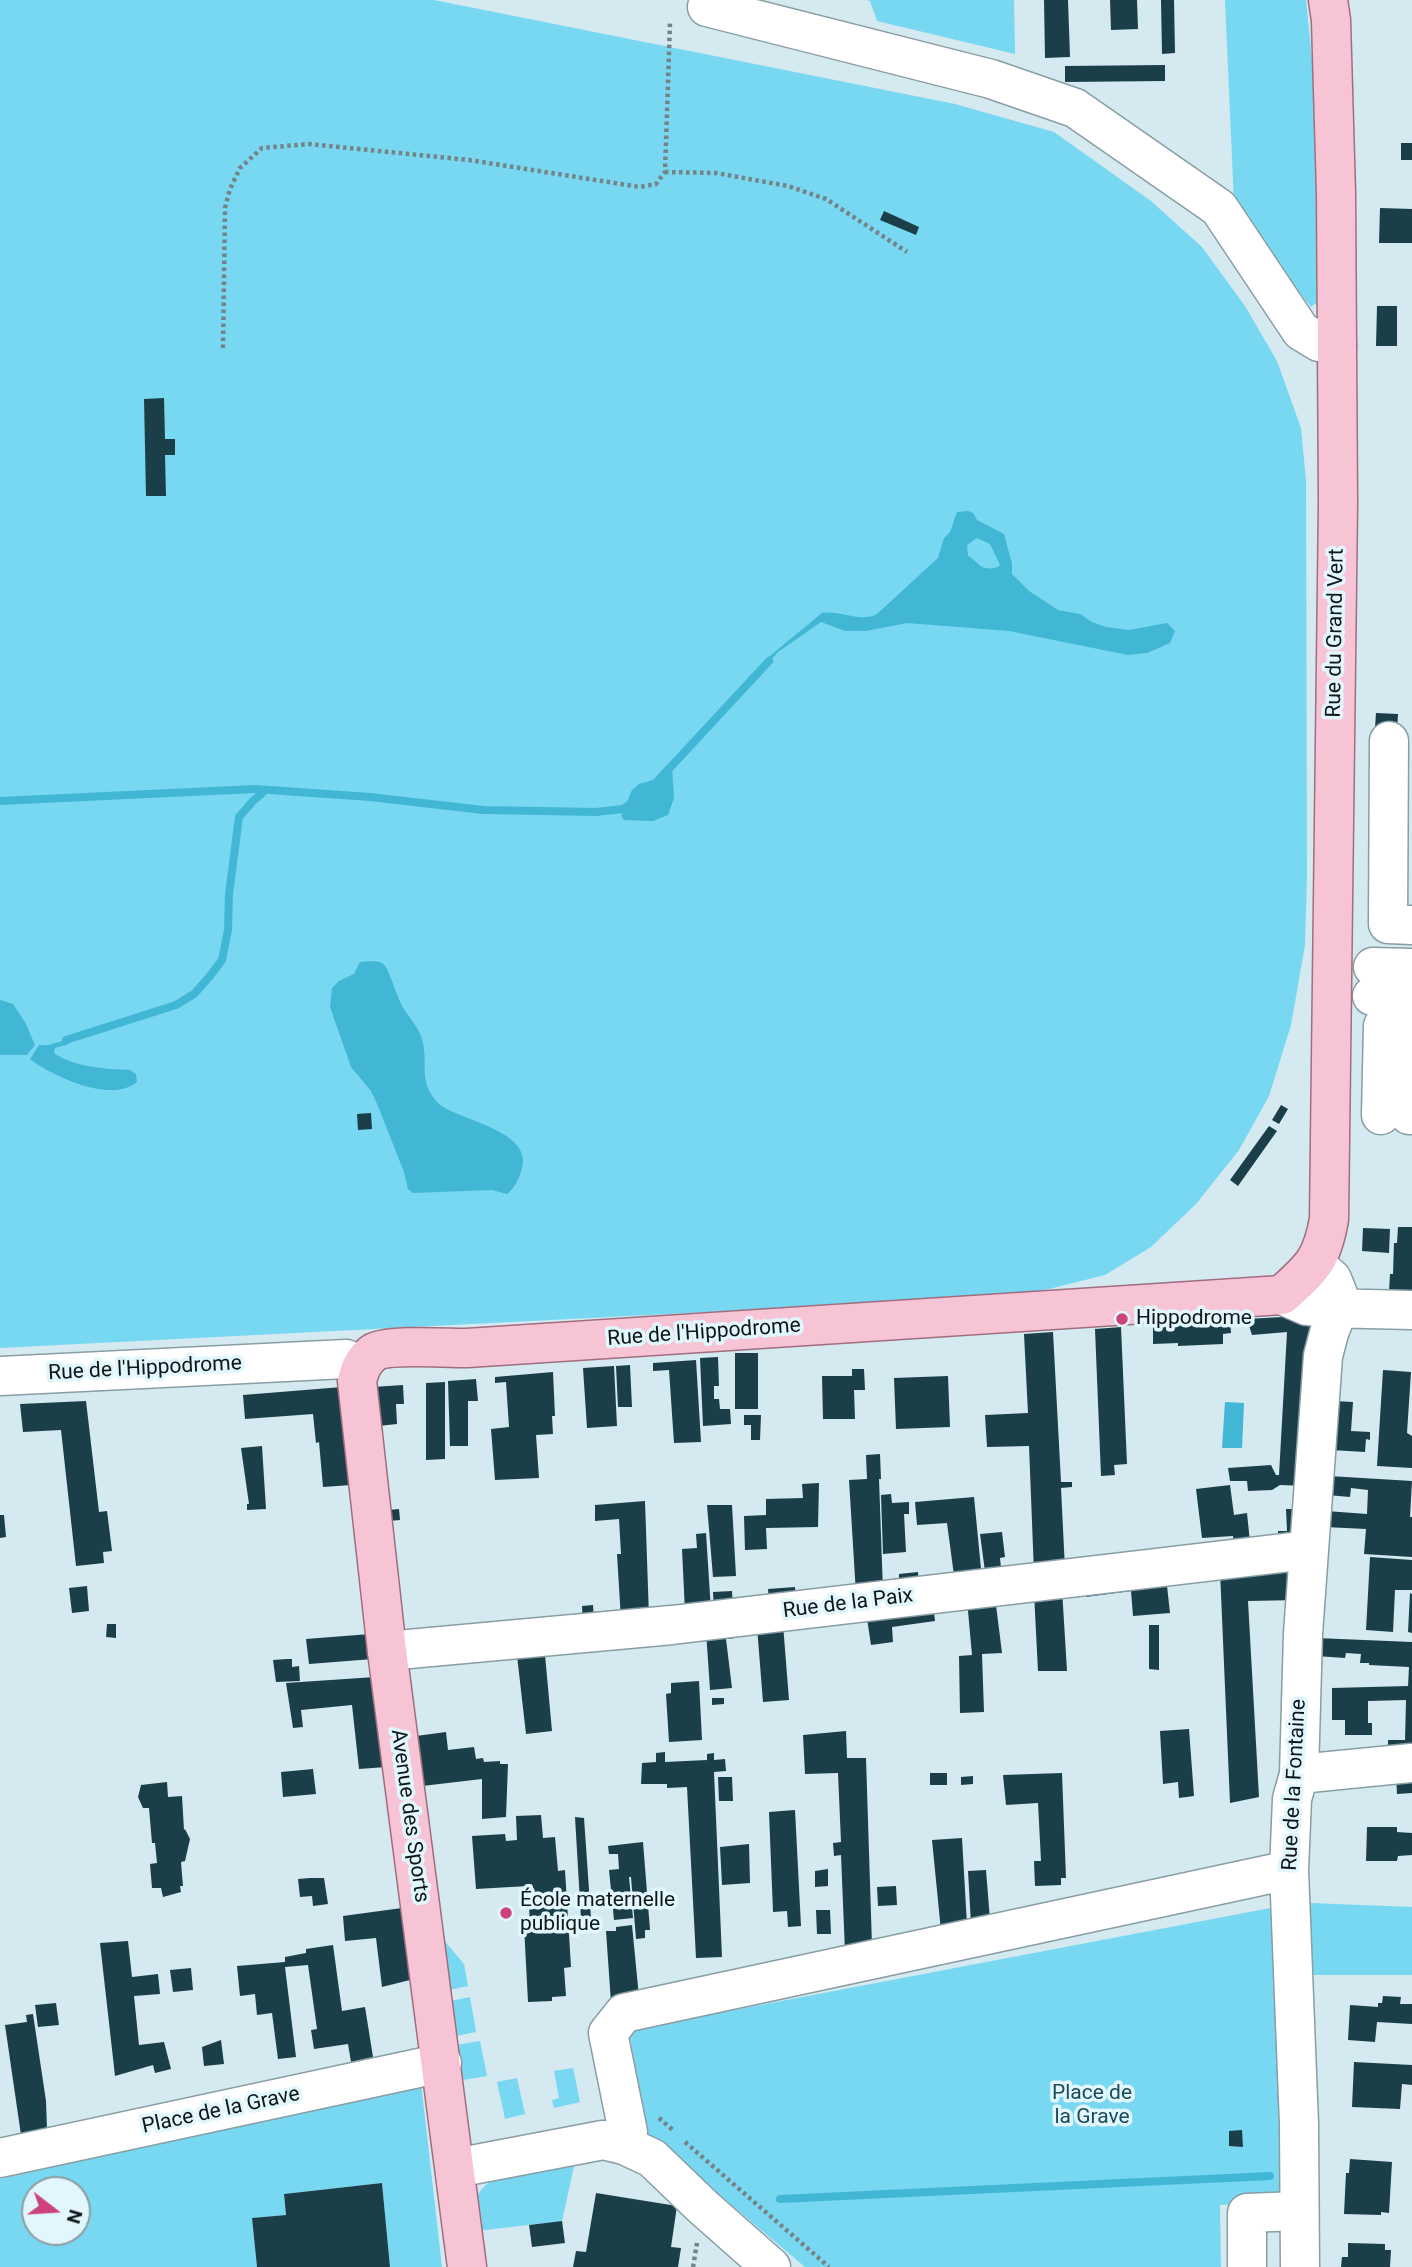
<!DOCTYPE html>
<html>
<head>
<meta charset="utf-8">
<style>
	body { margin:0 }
	#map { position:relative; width:1412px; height:2267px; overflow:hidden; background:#d4e9f0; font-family:Roboto,sans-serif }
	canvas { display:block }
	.north { position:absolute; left:21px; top:2176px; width:70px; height:70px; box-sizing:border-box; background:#e1f7fd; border:2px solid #8d9da1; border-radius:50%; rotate:107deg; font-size:19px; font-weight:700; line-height:28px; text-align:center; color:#0e1618 }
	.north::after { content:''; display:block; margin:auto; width:24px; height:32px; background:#cc427a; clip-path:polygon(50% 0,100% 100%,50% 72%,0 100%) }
</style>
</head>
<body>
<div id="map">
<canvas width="1412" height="2267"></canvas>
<div class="north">N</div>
</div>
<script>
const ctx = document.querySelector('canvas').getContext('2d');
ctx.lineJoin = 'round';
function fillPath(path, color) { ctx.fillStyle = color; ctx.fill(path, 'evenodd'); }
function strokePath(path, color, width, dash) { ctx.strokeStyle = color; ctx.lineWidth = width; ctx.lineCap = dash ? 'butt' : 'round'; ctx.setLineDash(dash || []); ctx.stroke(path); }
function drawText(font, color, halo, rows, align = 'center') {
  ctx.font = font + ' Roboto,sans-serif'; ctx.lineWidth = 7; ctx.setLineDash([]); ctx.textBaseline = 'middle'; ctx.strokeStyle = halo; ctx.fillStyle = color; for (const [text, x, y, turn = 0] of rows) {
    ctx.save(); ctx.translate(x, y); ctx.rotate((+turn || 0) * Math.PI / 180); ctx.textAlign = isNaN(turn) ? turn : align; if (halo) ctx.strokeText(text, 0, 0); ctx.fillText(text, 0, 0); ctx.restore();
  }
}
const green = new Path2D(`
	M 0,0 L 434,0 L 955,104 L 1054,132 L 1151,201 L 1202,247 L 1245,306 L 1277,361 L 1301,428 L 1306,481 L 1307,876 L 1305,945 L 1291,1025 L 1269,1096 L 1239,1150 L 1196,1204 L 1151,1247 L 1105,1275 L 1049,1289 L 1003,1297 L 0,1348 Z
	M 866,0 L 1014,0 L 1015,54 L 877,21 L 870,1 Z
	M 1225,0 L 1306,0 L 1320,138 L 1319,301 L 1311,307 L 1248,226 L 1234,204 Z
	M 1310,1903 L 1412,1907 L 1412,1975 L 1312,1975 Z
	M 1281,1906 L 1283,2202 L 1220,2205 L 1221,2267 L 805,2267 L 645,2132 L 629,2030 Z
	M 442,1938 L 464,1964 L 468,1986 L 449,1990 Z
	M 470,1997 L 476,2032 L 456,2036 L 450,2001 Z
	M 480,2041 L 487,2076 L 463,2080 L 457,2045 Z
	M 573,2068 L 580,2102 L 554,2108 L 552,2100 L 559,2098 L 554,2071 Z
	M 517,2078 L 525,2114 L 505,2119 L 497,2082 Z
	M 421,2083 L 442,2267 L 390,2267 L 382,2183 L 284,2194 L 286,2215 L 252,2218 L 257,2267 L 0,2267 L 0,2179 ZM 35,2190 L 77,2190 L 77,2232 L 35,2232 Z
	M 576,2157 L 562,2221 L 477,2231 C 476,2224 472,2211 474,2204 C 484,2167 544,2164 576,2157 Z`);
const water = new Path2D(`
	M 968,511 L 973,513 L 977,520 L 1004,534 L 1012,564 L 1012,574 L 1029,591 L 1058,610 L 1080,614 L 1092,622 L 1106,627 L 1129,630 L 1167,623 L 1175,631 L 1170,643 L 1147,653 L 1128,655 L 1009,631 L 907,623 L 866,631 L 845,631 L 821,622 L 778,652 L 770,661 L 765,660 L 822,613 C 840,610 861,623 877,614 L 938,558 L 944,538 L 950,532 L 957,512 ZM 977,538 L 990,544 L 1000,565 L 998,567 C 981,572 981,564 968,556 L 967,545 Z
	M 668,764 L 672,766 L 674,798 L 668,815 L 653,821 L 624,820 L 621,816 L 632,790 L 639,784 L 653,780 Z
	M 360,962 C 368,962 380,959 385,966 C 388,969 390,977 392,981 C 395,989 398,998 402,1006 C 409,1018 420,1028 423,1043 C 428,1066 418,1082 438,1103 C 456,1121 537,1129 521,1172 C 518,1180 514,1189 507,1194 L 492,1190 L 413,1193 L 408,1189 L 404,1172 L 378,1106 L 371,1091 L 351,1067 L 330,1007 L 332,988 L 339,981 L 354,974 Z
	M 0,1000 L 13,1004 L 25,1022 L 35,1045 L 27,1055 L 0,1055 Z
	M 66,1040 L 69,1044 L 55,1048 L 54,1053 C 73,1067 106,1069 130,1070 L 136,1074 L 137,1082 C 111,1104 52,1076 30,1059 L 39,1045 L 48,1045 Z
	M 1225,1402 L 1244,1403 L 1242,1448 L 1222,1448 Z`);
const stream = new Path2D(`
	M 666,772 L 769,661
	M 0,801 L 255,789 L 370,797 L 483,810 L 596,812 L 623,809 L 631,804
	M 66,1040 L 176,1005 L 194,994 L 210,976 L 222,960 L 228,930 L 229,894 L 239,817 L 253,801 L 266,790
	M 780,2199 L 1270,2176`);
const building = new Path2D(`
	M 1044,0 L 1068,0 L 1070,57 L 1045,58 Z
	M 1110,0 L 1137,0 L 1138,29 L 1111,30 Z
	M 1161,0 L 1174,0 L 1175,53 L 1162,54 Z
	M 1165,65 L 1165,81 L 1065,82 L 1065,66 Z
	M 1401,143 L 1412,143 L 1412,160 L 1401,160 Z
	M 1380,208 L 1412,209 L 1412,243 L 1379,243 Z
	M 884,211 L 919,227 L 916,235 L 880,220 Z
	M 1377,306 L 1397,306 L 1397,346 L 1376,346 Z
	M 164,398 L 165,439 L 175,439 L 175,455 L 165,455 L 166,496 L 146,496 L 144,399 Z
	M 1376,713 L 1398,714 L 1397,732 L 1386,728 L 1375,728 Z
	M 1281,1105 L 1288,1109 L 1279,1124 L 1272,1120 Z
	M 371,1113 L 372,1129 L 358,1130 L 357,1114 Z
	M 1269,1126 L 1277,1131 L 1238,1186 L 1230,1180 Z
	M 1398,1227 L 1412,1227 L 1412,1293 L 1389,1292 L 1390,1274 L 1393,1274 L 1394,1243 L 1397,1243 Z
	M 1363,1228 L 1390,1229 L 1389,1253 L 1362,1251 Z
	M 1317,1315 L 1307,1486 L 1280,1485 L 1272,1490 L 1248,1491 L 1247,1481 L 1230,1481 L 1228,1468 L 1271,1465 L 1276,1475 L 1279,1475 L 1287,1332 L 1252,1335 L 1247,1319 Z
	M 1230,1320 L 1231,1333 L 1223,1334 L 1223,1344 L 1178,1346 L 1178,1343 L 1153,1344 L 1153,1325 Z
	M 1121,1327 L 1127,1464 L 1114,1465 L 1115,1475 L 1101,1476 L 1095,1329 Z
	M 1053,1332 L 1061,1482 L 1072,1482 L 1072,1487 L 1061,1488 L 1065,1569 L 1034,1573 L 1029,1446 L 987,1447 L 985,1415 L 1028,1413 L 1024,1334 Z
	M 735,1353 L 758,1353 L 758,1409 L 735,1409 Z
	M 718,1357 L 719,1386 L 714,1386 L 714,1399 L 719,1399 L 720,1409 L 730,1409 L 731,1424 L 703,1426 L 700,1358 Z
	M 696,1360 L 701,1442 L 674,1443 L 669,1370 L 653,1371 L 653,1363 Z
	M 630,1365 L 632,1407 L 618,1407 L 616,1366 Z
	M 614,1366 L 617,1426 L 587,1428 L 583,1368 Z
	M 852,1369 L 864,1369 L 865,1390 L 854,1390 L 855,1419 L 823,1419 L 822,1376 L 852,1376 Z
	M 1383,1370 L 1411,1372 L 1407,1433 L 1412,1436 L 1412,1468 L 1377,1466 Z
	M 553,1372 L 555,1416 L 552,1416 L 553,1434 L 536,1435 L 539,1478 L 495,1480 L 491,1429 L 509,1427 L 506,1382 L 495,1383 L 495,1377 Z
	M 948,1376 L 950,1427 L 896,1429 L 894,1378 Z
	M 476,1379 L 478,1401 L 468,1401 L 468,1446 L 450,1446 L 448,1381 Z
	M 445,1382 L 445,1459 L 426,1460 L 426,1383 Z
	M 403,1385 L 404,1404 L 396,1404 L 397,1424 L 378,1426 L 373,1387 Z
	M 342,1387 L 351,1485 L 323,1487 L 319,1442 L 316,1443 L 313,1414 L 245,1419 L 243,1395 Z
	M 86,1401 L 99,1512 L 107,1511 L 112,1551 L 103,1552 L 104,1563 L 76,1566 L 61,1430 L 23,1432 L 20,1404 Z
	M 1334,1401 L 1353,1402 L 1351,1431 L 1370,1432 L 1370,1440 L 1366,1439 L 1365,1452 L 1331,1450 Z
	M 744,1415 L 761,1415 L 760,1440 L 751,1440 L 751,1425 L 744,1425 Z
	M 262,1446 L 266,1509 L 247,1510 L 247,1504 L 249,1504 L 241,1448 Z
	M 880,1454 L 881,1479 L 879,1479 L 883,1591 L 856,1594 L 849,1480 L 867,1479 L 866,1455 Z
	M 1329,1476 L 1412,1481 L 1410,1517 L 1412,1517 L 1412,1557 L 1364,1554 L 1366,1529 L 1325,1527 L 1326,1511 L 1367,1514 L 1368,1490 L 1351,1488 L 1350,1497 L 1327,1495 Z
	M 819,1483 L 818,1527 L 766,1528 L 767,1549 L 745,1550 L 744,1516 L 766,1515 L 766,1499 L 803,1498 L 802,1484 Z
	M 1230,1485 L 1234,1515 L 1247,1513 L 1250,1542 L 1234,1544 L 1233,1536 L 1202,1538 L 1196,1489 Z
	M 891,1494 L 892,1503 L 909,1502 L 909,1514 L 904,1514 L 906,1552 L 883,1554 L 881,1495 Z
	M 974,1497 L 982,1579 L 955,1583 L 947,1523 L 917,1525 L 915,1502 Z
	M 645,1501 L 649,1617 L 621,1620 L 617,1554 L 621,1554 L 619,1519 L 595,1521 L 595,1505 Z
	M 707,1505 L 732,1505 L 736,1576 L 713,1577 Z
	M 399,1509 L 400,1520 L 389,1521 L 388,1510 Z
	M 1286,1509 L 1306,1509 L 1304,1542 L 1278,1542 L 1278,1531 L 1287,1531 Z
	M 0,1515 L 4,1515 L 6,1537 L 0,1538 Z
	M 1002,1532 L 1005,1557 L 1000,1558 L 1002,1577 L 986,1579 L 980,1534 Z
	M 706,1533 L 711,1611 L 685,1612 L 682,1549 L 697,1548 L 696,1534 Z
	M 1370,1557 L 1412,1560 L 1412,1590 L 1395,1590 L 1393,1632 L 1366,1630 Z
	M 1300,1564 L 1299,1600 L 1248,1601 L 1259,1797 L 1230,1803 L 1220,1571 Z
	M 918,1572 L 919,1588 L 894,1590 L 893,1579 L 899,1578 L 899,1574 Z
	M 1166,1577 L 1170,1613 L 1133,1616 L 1131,1591 L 1086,1597 L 1085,1587 Z
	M 87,1586 L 89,1611 L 72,1613 L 69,1588 Z
	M 795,1587 L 796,1601 L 769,1604 L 768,1589 Z
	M 1062,1589 L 1067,1671 L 1038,1671 L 1034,1593 Z
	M 732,1591 L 733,1608 L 714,1610 L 713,1592 Z
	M 1410,1593 L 1412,1594 L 1412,1633 L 1408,1632 Z
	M 995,1597 L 1002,1653 L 982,1654 L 984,1712 L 960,1713 L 959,1656 L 972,1655 L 967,1600 Z
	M 933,1604 L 935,1621 L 892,1627 L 893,1642 L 871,1645 L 866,1612 Z
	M 593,1605 L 594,1623 L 583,1624 L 582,1606 Z
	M 107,1624 L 116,1624 L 116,1638 L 106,1637 Z
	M 783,1624 L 789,1700 L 763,1702 L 757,1627 Z
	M 1149,1625 L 1159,1625 L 1159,1670 L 1149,1669 Z
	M 734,1629 L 735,1638 L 726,1639 L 732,1688 L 710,1690 L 706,1631 Z
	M 370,1634 L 373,1659 L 309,1664 L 306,1639 Z
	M 1316,1638 L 1412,1642 L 1412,1745 L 1388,1748 L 1388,1740 L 1405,1740 L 1406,1700 L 1368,1701 L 1368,1723 L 1372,1723 L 1372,1735 L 1345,1735 L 1345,1720 L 1332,1720 L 1332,1688 L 1408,1686 L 1409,1667 L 1369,1665 L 1369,1663 L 1360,1663 L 1361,1654 L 1346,1653 L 1345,1658 L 1316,1656 Z
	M 544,1644 L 552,1731 L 526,1734 L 516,1647 Z
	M 287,1659 L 292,1659 L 292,1667 L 299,1666 L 300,1681 L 276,1682 L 273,1660 Z
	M 375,1677 L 386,1767 L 359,1769 L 352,1705 L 301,1710 L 303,1727 L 293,1728 L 286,1683 Z
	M 699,1681 L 702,1740 L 669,1742 L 666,1694 L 671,1693 L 671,1683 Z
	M 712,1698 L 724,1698 L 724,1704 L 712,1705 Z
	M 1189,1729 L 1194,1796 L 1179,1798 L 1178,1782 L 1163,1784 L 1160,1731 Z
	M 846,1731 L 847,1758 L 866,1758 L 872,1946 L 845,1952 L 841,1855 L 834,1856 L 833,1843 L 841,1842 L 838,1773 L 805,1774 L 803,1735 Z
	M 446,1732 L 448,1750 L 474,1747 L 476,1759 L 483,1758 L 484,1762 L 500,1761 L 500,1764 L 508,1764 L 506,1817 L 482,1819 L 482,1779 L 422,1786 L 416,1736 Z
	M 665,1752 L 665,1762 L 707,1760 L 707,1754 L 714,1753 L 714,1760 L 725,1759 L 726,1771 L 714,1772 L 722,1957 L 696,1958 L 687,1787 L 667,1788 L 667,1784 L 641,1784 L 642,1763 L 656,1762 L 656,1753 Z
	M 313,1769 L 316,1794 L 283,1797 L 281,1772 Z
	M 930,1773 L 947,1773 L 947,1785 L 930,1785 Z
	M 1062,1773 L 1066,1878 L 1061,1878 L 1061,1885 L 1035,1886 L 1034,1861 L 1041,1861 L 1038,1803 L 1006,1805 L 1003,1775 Z
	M 1412,1775 L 1412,1793 L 1397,1794 L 1396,1776 Z
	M 973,1776 L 973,1784 L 961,1785 L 961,1777 Z
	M 718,1777 L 732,1777 L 733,1801 L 719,1801 Z
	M 167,1782 L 168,1797 L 182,1796 L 184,1830 L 185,1829 L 190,1839 L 185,1861 L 181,1862 L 183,1886 L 180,1886 L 181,1892 L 163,1897 L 161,1888 L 152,1888 L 150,1864 L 157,1863 L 155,1843 L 152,1843 L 149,1808 L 143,1808 L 138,1797 L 141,1785 Z
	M 795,1810 L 801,1926 L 788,1927 L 787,1911 L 773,1912 L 769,1812 Z
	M 541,1815 L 543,1838 L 555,1837 L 558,1871 L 565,1870 L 571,1967 L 564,1968 L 566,1996 L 552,1997 L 552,2001 L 528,2002 L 524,1926 L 530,1926 L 528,1886 L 476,1889 L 472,1836 L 505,1834 L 506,1841 L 517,1840 L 516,1816 Z
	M 575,1817 L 584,1818 L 591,1918 L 581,1919 Z
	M 1367,1827 L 1397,1827 L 1397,1832 L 1412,1833 L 1412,1855 L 1398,1856 L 1397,1861 L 1366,1861 Z
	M 962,1838 L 967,1925 L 941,1931 L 932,1840 Z
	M 643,1842 L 650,1930 L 645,1930 L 645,1938 L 636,1939 L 631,1877 L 629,1877 L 633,1918 L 614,1920 L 609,1870 L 619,1869 L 618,1854 L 609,1854 L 608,1846 Z
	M 749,1844 L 750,1883 L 722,1885 L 720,1847 Z
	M 828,1869 L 828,1886 L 815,1887 L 815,1871 Z
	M 986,1870 L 990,1920 L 971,1924 L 968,1871 Z
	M 310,1878 L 324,1878 L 328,1904 L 313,1906 L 312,1896 L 300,1897 L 298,1879 Z
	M 896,1886 L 897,1905 L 878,1906 L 877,1887 Z
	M 402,1908 L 410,1980 L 382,1987 L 376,1938 L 345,1941 L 343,1916 Z
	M 816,1910 L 830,1910 L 831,1934 L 817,1934 Z
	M 632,1925 L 639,1997 L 611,2003 L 606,1931 L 616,1931 L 616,1927 Z
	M 128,1941 L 132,1977 L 158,1974 L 160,1994 L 134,1996 L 139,2045 L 164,2042 L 171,2069 L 155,2073 L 153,2065 L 115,2076 L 100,1943 Z
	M 333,1945 L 342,2011 L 365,2007 L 373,2057 L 351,2062 L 348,2044 L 314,2049 L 311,2030 L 317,2029 L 308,1965 L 285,1967 L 296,2057 L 278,2059 L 272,2013 L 257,2015 L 255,1994 L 240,1996 L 237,1966 L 285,1962 L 285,1957 L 306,1953 L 306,1949 Z
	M 191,1968 L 193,1990 L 173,1992 L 170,1970 Z
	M 1383,1996 L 1401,1997 L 1400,2004 L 1412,2004 L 1412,2024 L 1377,2022 L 1375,2042 L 1348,2040 L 1350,2005 L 1378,2007 L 1378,2003 L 1382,2003 Z
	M 56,2003 L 59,2025 L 38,2027 L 35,2005 Z
	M 33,2014 L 46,2101 L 47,2129 L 21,2135 L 5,2025 L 27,2022 L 26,2015 Z
	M 221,2040 L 224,2064 L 204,2066 L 202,2047 Z
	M 1354,2062 L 1412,2065 L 1412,2085 L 1402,2084 L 1400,2109 L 1352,2107 Z
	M 1242,2130 L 1243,2147 L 1229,2146 L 1229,2131 Z
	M 1350,2159 L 1392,2162 L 1389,2213 L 1381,2212 L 1381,2215 L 1344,2214 L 1346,2173 L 1349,2173 Z
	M 382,2183 L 390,2267 L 257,2267 L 252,2218 L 286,2215 L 284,2194 Z
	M 596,2193 L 677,2206 L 671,2247 L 681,2248 L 678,2267 L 573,2267 L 576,2251 L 586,2252 Z
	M 562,2221 L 565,2243 L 532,2247 L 529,2225 Z
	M 1348,2243 L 1385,2244 L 1385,2250 L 1391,2250 L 1390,2267 L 1341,2267 L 1342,2257 L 1348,2257 Z`);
const path = new Path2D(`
	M 665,172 L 716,173 L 788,186 L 826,199 L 907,252
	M 223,348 L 225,208 L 230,189 L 240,168 L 262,148 L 309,144 L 469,160 L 640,187 L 656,184 L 665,172 L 670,23
	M 659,2118 L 674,2131
	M 685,2142 L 829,2267
	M 693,2267 L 697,2243`);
const minor = new Path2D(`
	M 707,7 L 991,79 L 1075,108 L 1219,208 L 1301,331 L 1319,342 L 1337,345
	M 1389,741 L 1388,924 L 1412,925
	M 1373,967 L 1412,968
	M 1372,996 L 1412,997
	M 1381,1115 L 1383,1026
	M 1409,1115 L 1410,1026
	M 1282,1295 L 1307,1306 L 1324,1308 L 1412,1310
	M 0,1376 L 346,1359 L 361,1365
	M 387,1651 L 672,1625 L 1308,1550
	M 1299,1774 L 1412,1763
	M 624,2145 L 628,2132 L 608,2033 L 624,2013 L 1289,1870
	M 0,2158 L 442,2063
	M 456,2168 L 603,2140 L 624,2145 L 652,2158 L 703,2207 L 771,2267
	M 1247,2267 L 1247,2213 L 1299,2211
	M 1300,2267 L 1299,2124 L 1289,1870 L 1292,1799 L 1299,1774 L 1303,1634 L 1323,1356 L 1329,1333 L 1339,1307 L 1338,1294 L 1332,1279 L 1315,1264`);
const major = new Path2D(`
	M 467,2267 L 387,1651 L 357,1381 C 360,1369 363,1361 373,1353 C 386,1344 448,1348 467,1348 L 1282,1295 C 1312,1268 1322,1260 1329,1219 L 1338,503 L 1336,193 L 1331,20 L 1328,0`);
const markers = [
	[1122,1319,7,"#cc427a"],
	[506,1913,7,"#cc427a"]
];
const streetNames = [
	["Rue du Grand Vert",1336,633,-89],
	["Rue de l'Hippodrome",704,1333,-4],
	["Rue de l'Hippodrome",145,1369,-3],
	["Rue de la Paix",848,1604,-7],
	["Rue de la Fontaine",1295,1785,-87],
	["Avenue des Sports",409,1816,82],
	["Place de la Grave",221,2111,-12]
];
const poiNames = [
	["Hippodrome",1136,1319],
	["École maternelle",520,1901],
	["publique",520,1925]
];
const parkNames = [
	["Place de",1092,2094],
	["la Grave",1092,2118]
];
fillPath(green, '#78d7f1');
fillPath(water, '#42b7d5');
strokePath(stream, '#42b7d5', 8);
fillPath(building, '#1b3f48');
strokePath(minor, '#899da4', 41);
strokePath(major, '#a16e7f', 41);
strokePath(path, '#748387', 4.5, [3.5, 3.5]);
strokePath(minor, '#fff', 38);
strokePath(major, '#f6c4d4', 38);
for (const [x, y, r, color] of markers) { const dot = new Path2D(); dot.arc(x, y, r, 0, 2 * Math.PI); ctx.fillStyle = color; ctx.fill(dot); strokePath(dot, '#e1f7fd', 2.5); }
drawText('21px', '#0e1618', '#e1f7fd', streetNames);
drawText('21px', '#0e1618', '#e1f7fd', poiNames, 'left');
drawText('21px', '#1a4b58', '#e1f7fd', parkNames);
</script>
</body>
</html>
